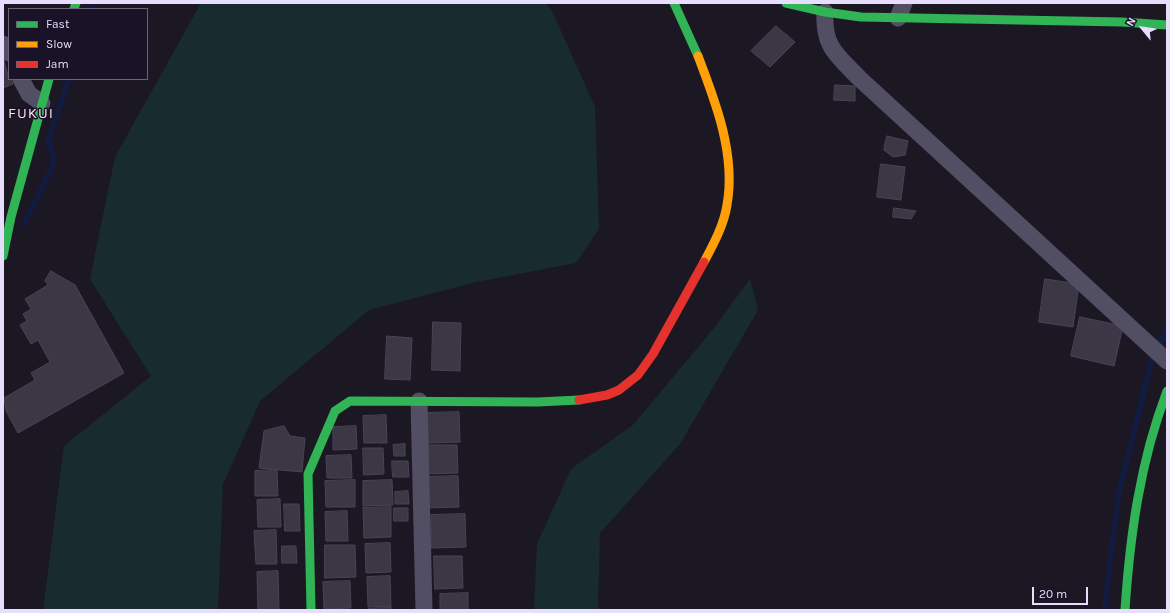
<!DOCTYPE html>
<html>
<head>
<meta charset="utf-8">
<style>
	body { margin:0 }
	#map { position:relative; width:1170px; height:613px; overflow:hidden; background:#1b1823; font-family:Karla,sans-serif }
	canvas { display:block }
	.frame { position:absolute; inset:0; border:4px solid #e6defc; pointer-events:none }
	.legend { position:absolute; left:8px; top:8px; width:140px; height:72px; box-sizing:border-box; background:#1a1328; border:1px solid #6c647d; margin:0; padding:5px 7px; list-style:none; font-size:12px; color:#e6defc }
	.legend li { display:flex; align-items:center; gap:8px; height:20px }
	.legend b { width:20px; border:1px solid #6c647d }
	.north { position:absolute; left:1122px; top:8px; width:40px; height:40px; -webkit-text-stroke:3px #1a1328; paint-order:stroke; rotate:299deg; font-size:11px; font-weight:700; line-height:16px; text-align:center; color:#e6defc }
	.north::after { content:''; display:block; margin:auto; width:14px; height:18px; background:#e6defc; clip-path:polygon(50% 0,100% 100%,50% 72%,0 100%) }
	.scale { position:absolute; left:1032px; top:587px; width:56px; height:18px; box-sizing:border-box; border:2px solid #e6defc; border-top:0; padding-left:5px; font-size:12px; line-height:14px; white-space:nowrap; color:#e6defc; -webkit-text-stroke:3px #1a1328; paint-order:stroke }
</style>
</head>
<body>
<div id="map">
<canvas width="1170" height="613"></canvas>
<div class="frame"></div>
<ul class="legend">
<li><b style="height:5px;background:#30b455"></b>Fast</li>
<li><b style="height:5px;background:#ff9f0a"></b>Slow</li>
<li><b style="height:5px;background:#e5322d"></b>Jam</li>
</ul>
<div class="north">N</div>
<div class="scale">20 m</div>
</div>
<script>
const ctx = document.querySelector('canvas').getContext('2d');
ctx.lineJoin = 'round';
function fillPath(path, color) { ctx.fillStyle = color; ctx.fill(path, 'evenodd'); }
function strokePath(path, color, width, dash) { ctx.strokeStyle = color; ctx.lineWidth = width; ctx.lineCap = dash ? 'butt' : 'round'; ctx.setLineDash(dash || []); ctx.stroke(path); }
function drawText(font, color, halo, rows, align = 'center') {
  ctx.font = font + ' Karla,sans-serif'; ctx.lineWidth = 3; ctx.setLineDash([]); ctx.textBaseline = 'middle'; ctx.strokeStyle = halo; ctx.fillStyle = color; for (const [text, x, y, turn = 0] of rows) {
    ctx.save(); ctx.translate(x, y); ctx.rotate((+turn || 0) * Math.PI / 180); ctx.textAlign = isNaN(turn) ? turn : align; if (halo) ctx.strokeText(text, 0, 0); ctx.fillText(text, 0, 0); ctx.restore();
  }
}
const green = new Path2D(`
	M 201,3 L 546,3 L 552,11 L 595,107 L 599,229 L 576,263 L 476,282 L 369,310 L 260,401 L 223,484 L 218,610 L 43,610 L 64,446 L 151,376 L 90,279 L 115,157 Z
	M 750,279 L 758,310 L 680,444 L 600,533 L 598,605 L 600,610 L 534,610 L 537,544 L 571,469 L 633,425 L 714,328 Z`);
const stream = new Path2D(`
	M 92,9 L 94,3
	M 24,224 L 52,167 L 54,158 L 48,141 L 69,79
	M 1105,610 L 1110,559 L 1119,493 L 1153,355 L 1167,331`);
const building = new Path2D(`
	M 776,26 L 795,42 L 770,67 L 751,51 Z
	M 3,57 L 9,79 L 11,79 L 13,84 L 3,88 Z
	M 835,85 L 855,86 L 855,101 L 834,100 Z
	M 887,136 L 908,141 L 905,155 L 893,157 L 884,150 Z
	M 881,164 L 905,167 L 901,200 L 877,197 Z
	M 894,208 L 916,211 L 911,219 L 893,217 Z
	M 51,271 L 75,285 L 124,373 L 18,433 L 6,411 L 4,398 L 35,380 L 31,373 L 50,362 L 38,340 L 31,344 L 20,325 L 27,321 L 23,314 L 31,309 L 25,299 L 48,285 L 45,281 Z
	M 1045,279 L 1079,284 L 1073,327 L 1039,322 Z
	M 1080,317 L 1123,326 L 1114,366 L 1071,356 Z
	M 433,322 L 461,323 L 460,371 L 432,370 Z
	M 387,336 L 412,338 L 410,380 L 385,379 Z
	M 459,412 L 460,442 L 428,443 L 427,413 Z
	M 386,415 L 387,443 L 364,443 L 363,416 Z
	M 284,426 L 290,436 L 305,438 L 302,472 L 259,468 L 264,431 Z
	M 356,426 L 357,449 L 333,450 L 333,427 Z
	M 405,444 L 405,456 L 394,456 L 393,445 Z
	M 427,445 L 457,445 L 458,473 L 427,474 Z
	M 363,448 L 383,448 L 384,474 L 364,475 Z
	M 351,455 L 352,478 L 327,478 L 326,456 Z
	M 392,461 L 408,461 L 409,477 L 393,477 Z
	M 277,470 L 278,496 L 255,496 L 255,471 Z
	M 458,476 L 459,507 L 427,508 L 426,477 Z
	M 355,480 L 355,507 L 326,507 L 325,481 Z
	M 392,480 L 393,505 L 363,506 L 363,481 Z
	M 408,491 L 409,504 L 395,504 L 395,492 Z
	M 280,499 L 281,527 L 258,527 L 257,500 Z
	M 284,504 L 299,504 L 300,531 L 285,531 Z
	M 391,507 L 391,537 L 364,538 L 363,508 Z
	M 394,508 L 408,508 L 408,521 L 394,521 Z
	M 347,511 L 348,541 L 326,541 L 325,512 Z
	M 465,514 L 466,547 L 431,548 L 431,515 Z
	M 276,530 L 277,564 L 256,564 L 254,531 Z
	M 390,543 L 391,572 L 366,573 L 365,544 Z
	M 325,545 L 355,545 L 356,577 L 325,578 Z
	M 282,546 L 296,546 L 297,563 L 282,563 Z
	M 434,556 L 462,556 L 463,588 L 435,589 Z
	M 278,571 L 279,610 L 258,610 L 257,572 Z
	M 390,576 L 391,607 L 368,607 L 367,577 Z
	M 350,581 L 351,608 L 324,609 L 323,582 Z
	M 468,593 L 468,610 L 440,610 L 440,594 Z
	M 391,608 L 391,610 L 368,610 L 368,609 Z`);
const street = new Path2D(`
	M 825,12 C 823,47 837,55 859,78 L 1167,361
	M 898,18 L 904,3
	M 3,44 L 9,53
	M 21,79 L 29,94 L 42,103
	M 419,401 L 424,610`);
const fast = new Path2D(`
	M 674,3 L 698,56
	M 786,3 L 825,12 L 861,17 L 1122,22 L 1167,25
	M 74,9 L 76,3
	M 3,256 L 11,217 L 49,79
	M 311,610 L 308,474 L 335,411 L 350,401 L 538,402 L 579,400
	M 1125,610 C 1130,535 1140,462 1167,391`);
const slow = new Path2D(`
	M 698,56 C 716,103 736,155 727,205 C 724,225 713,245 704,262`);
const jam = new Path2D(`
	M 579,400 L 607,395 L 619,390 L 638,375 L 653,354 L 704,262`);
const quarterNames = [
	["FUKUI",31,114]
];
fillPath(green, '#182c30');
strokePath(stream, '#121c41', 5.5);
fillPath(building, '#3b3744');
strokePath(building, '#494456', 1);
strokePath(street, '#524e63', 17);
strokePath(fast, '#30b455', 9);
strokePath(slow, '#ff9f0a', 9);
strokePath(jam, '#e5322d', 9);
ctx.letterSpacing = '1px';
drawText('15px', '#fce0ee', '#1a1328', quarterNames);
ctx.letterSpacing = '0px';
</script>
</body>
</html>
